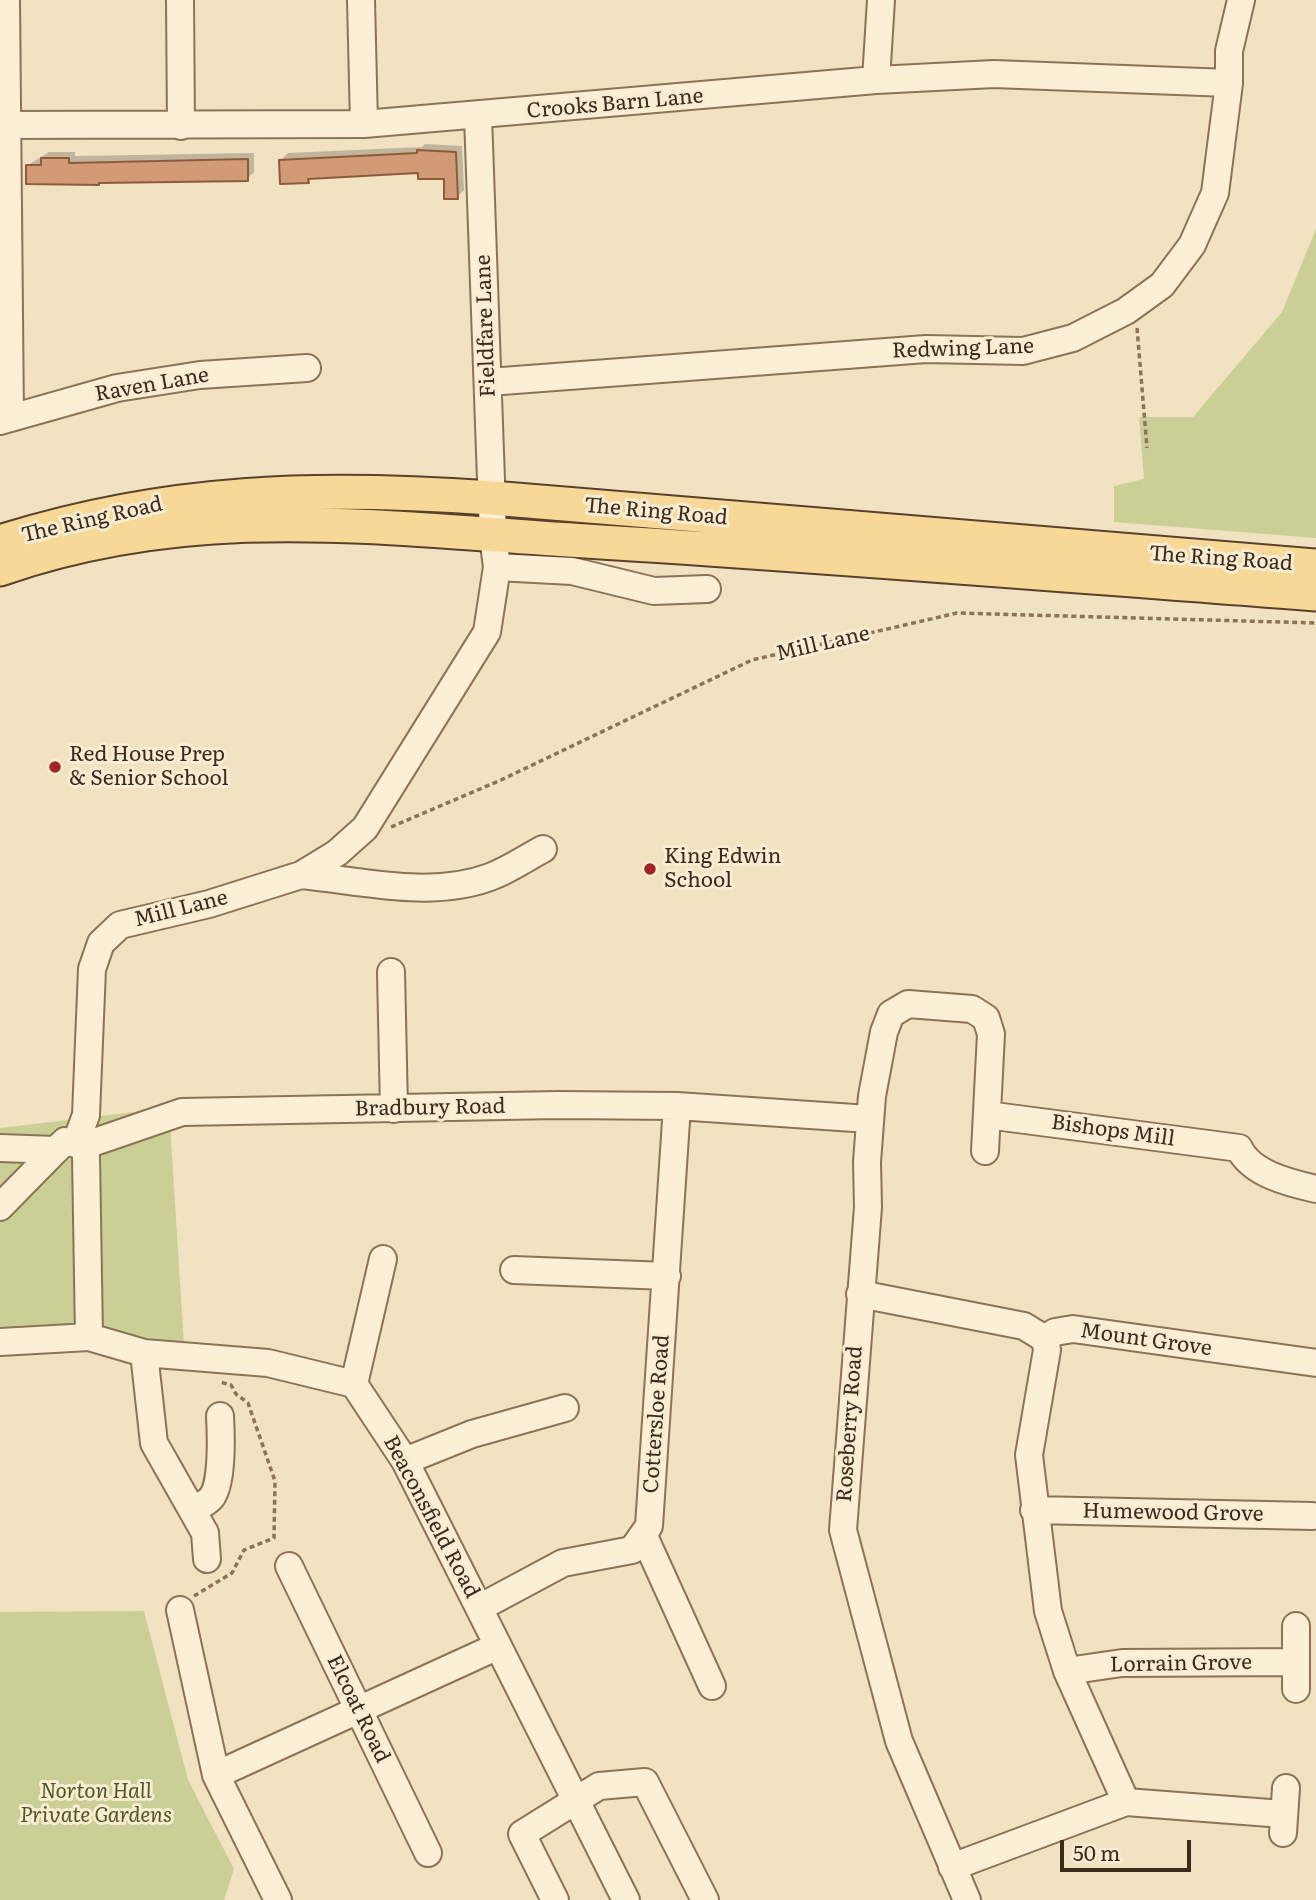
<!DOCTYPE html>
<html>
<head>
<meta charset="utf-8">
<style>
	body { margin:0 }
	#map { position:relative; width:1316px; height:1900px; overflow:hidden; background:#f1e2c2; font-family:Literata,serif }
	canvas { display:block }
	.scale { position:absolute; left:1060px; top:1840px; width:131px; height:32px; box-sizing:border-box; border:4px solid #3b2b1d; border-top:0; padding-left:9px; font-size:21px; line-height:24px; white-space:nowrap; color:#3b2b1d; -webkit-text-stroke:5px #f8ecd2; paint-order:stroke }
</style>
</head>
<body>
<div id="map">
<canvas width="1316" height="1900"></canvas>
<div class="scale">50 m</div>
</div>
<script>
const ctx = document.querySelector('canvas').getContext('2d');
ctx.lineJoin = 'round';
function fillPath(path, color) { ctx.fillStyle = color; ctx.fill(path, 'evenodd'); }
function strokePath(path, color, width, dash) { ctx.strokeStyle = color; ctx.lineWidth = width; ctx.lineCap = dash ? 'butt' : 'round'; ctx.setLineDash(dash || []); ctx.stroke(path); }
function drawText(font, color, halo, rows, align = 'center') {
  ctx.font = font + ' Literata,serif'; ctx.lineWidth = 6; ctx.setLineDash([]); ctx.textBaseline = 'middle'; ctx.strokeStyle = halo; ctx.fillStyle = color; for (const [text, x, y, turn = 0] of rows) {
    ctx.save(); ctx.translate(x, y); ctx.rotate((+turn || 0) * Math.PI / 180); ctx.textAlign = isNaN(turn) ? turn : align; if (halo) ctx.strokeText(text, 0, 0); ctx.fillText(text, 0, 0); ctx.restore();
  }
}
const green = new Path2D(`
	M 1316,229 L 1316,538 L 1114,522 L 1114,486 L 1144,479 L 1139,417 L 1193,417 L 1282,312 Z
	M 169,1108 L 184,1345 L 0,1356 L 0,1128 Z
	M 144,1611 L 188,1780 L 234,1869 L 224,1900 L 0,1900 L 0,1612 Z`);
const shadow = new Path2D(`
	M 425,144 L 462,146 L 464,190 L 457,197 L 445,177 L 419,172 L 312,177 L 308,181 L 281,160 L 288,153 L 422,147 Z
	M 49,152 L 75,152 L 75,156 L 254,153 L 254,172 L 247,179 L 28,165 Z`);
const building = new Path2D(`
	M 417,150 L 456,152 L 458,199 L 444,199 L 444,179 L 418,179 L 418,173 L 308,179 L 309,183 L 280,184 L 279,160 L 417,153 Z
	M 41,158 L 69,158 L 69,163 L 248,159 L 248,181 L 99,183 L 99,185 L 26,184 L 26,165 L 41,165 Z`);
const path = new Path2D(`
	M 1137,328 L 1147,448
	M 391,827 L 501,780 L 752,660 L 957,613 L 1316,623
	M 194,1596 L 232,1573 L 244,1550 L 274,1538 L 275,1481 L 248,1403 L 236,1394 L 231,1385 L 220,1382`);
const minor = new Path2D(`
	M 6,0 L 10,417
	M 180,0 L 181,126
	M 361,0 L 364,124
	M 876,80 L 881,0
	M 0,125 L 364,124 L 876,80 L 994,74 L 1229,83
	M 489,382 L 926,349 L 1023,351 L 1073,338 L 1126,311 L 1162,285 L 1192,245 L 1215,193 L 1229,83 L 1229,51 L 1241,0
	M 0,421 L 117,388 L 200,375 L 307,368
	M 497,567 L 572,571 L 654,591 L 707,589
	M 301,875 C 362,881 431,899 490,877 C 509,870 526,858 543,849
	M 391,972 L 394,1109
	M 987,1115 L 1239,1148 C 1251,1174 1290,1183 1316,1189
	M 76,1142 L 86,1115 L 92,969 L 101,943 L 120,925 L 209,904 L 301,875 L 337,853 L 365,828 L 487,632 L 497,567 L 493,536 L 478,116
	M 83,1146 L 86,1156 L 89,1337
	M 0,1148 L 56,1150 L 65,1141 L 83,1146 L 182,1112 L 558,1105 L 677,1106 L 869,1119
	M 0,1207 L 56,1150
	M 514,1270 L 667,1276
	M 860,1294 L 1024,1326 L 1045,1339 L 1055,1332 L 1073,1329 L 1316,1363
	M 0,1342 L 89,1337 L 144,1353 L 268,1363 L 354,1384 L 405,1461 L 626,1900
	M 144,1353 L 154,1443 L 205,1533 L 207,1559
	M 354,1384 L 383,1259
	M 405,1461 L 472,1434 L 565,1408
	M 192,1510 C 198,1507 207,1503 211,1498 C 223,1485 221,1434 220,1416
	M 1034,1510 L 1312,1516
	M 644,1536 L 712,1686
	M 289,1566 L 428,1853
	M 479,1608 L 563,1563 L 632,1550 L 649,1526 L 677,1106
	M 180,1610 L 216,1775 L 278,1900
	M 1296,1626 L 1296,1689
	M 1067,1671 L 1122,1663 L 1296,1662
	M 216,1775 L 496,1647
	M 1126,1802 L 1283,1814
	M 1283,1833 L 1286,1788
	M 952,1867 L 1126,1802 L 1067,1671 L 1048,1611 L 1029,1455 L 1047,1350 L 1045,1339
	M 555,1900 L 522,1834 L 599,1786 L 645,1782 L 705,1900
	M 967,1900 L 899,1741 L 843,1530 L 868,1207 L 867,1162 L 872,1096 L 884,1032 L 891,1014 L 908,1004 L 972,1009 L 986,1018 L 991,1034 L 985,1151`);
const major = new Path2D(`
	M 0,542 C 167,489 319,486 492,498 L 1316,566
	M 0,569 C 199,500 382,529 586,541 C 830,556 1073,576 1316,594`);
const markers = [
	[55,767,7,"#a02325"],
	[650,869,7,"#a02325"]
];
const streetNames = [
	["Crooks Barn Lane",615,104,-5],
	["Fieldfare Lane",486,326,-92],
	["Redwing Lane",963,349,-2],
	["Raven Lane",152,385,-10],
	["The Ring Road",656,512,5],
	["The Ring Road",92,520,-13],
	["The Ring Road",1221,559,4],
	["Mill Lane",823,644,-13],
	["Mill Lane",181,909,-14],
	["Bradbury Road",430,1108,-1],
	["Bishops Mill",1113,1131,8],
	["Mount Grove",1146,1340,8],
	["Cottersloe Road",657,1414,-86],
	["Roseberry Road",850,1424,-86],
	["Humewood Grove",1173,1513,1],
	["Beaconsfield Road",431,1517,62],
	["Lorrain Grove",1181,1664,-1],
	["Elcoat Road",358,1709,64]
];
const poiNames = [
	["Red House Prep",69,755],
	["& Senior School",69,779],
	["King Edwin",664,857],
	["School",664,881]
];
const parkNames = [
	["Norton Hall",96,1792],
	["Private Gardens",96,1816]
];
fillPath(green, '#cad095');
fillPath(shadow, '#0003');
fillPath(building, '#d29a75');
strokePath(building, '#8d5b3b', 2);
strokePath(minor, '#8c7357', 30);
strokePath(major, '#5a412c', 37);
strokePath(path, '#8c7357', 3.5, [5, 3.5]);
strokePath(minor, '#fbefd6', 26);
strokePath(major, '#f7d897', 33);
for (const [x, y, r, color] of markers) { const dot = new Path2D(); dot.arc(x, y, r, 0, 2 * Math.PI); ctx.fillStyle = color; ctx.fill(dot); strokePath(dot, '#f8ecd2', 2.5); }
drawText('21px', '#3b2b1d', '#f8ecd2', streetNames);
drawText('21px', '#3b2b1d', '#f8ecd2', poiNames, 'left');
drawText('italic 21px', '#4c5922', '#f8ecd2', parkNames);
</script>
</body>
</html>
